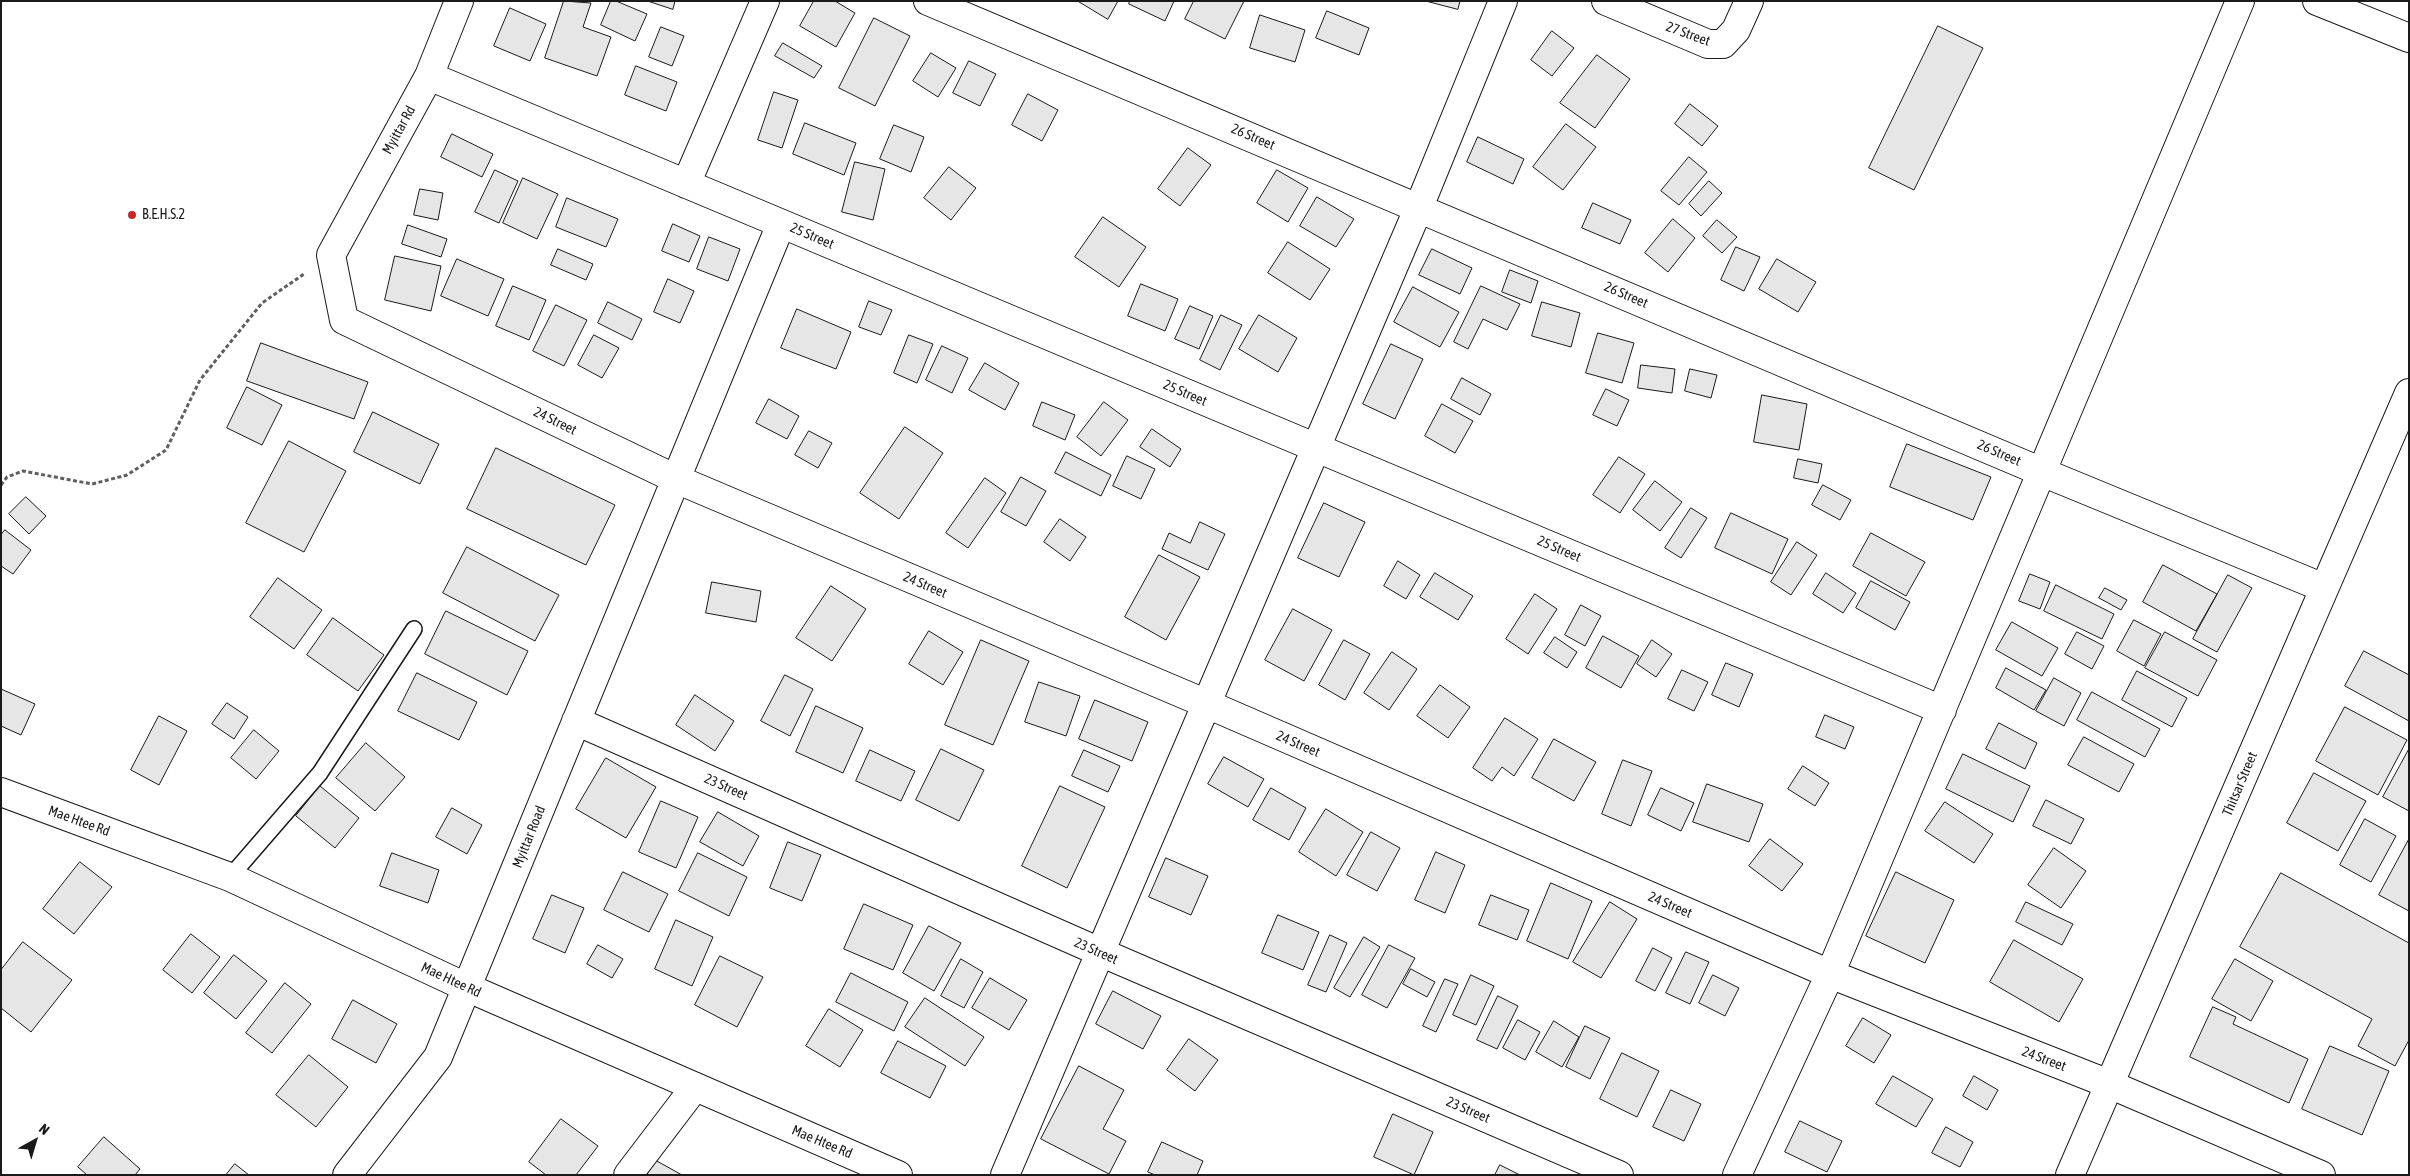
<!DOCTYPE html>
<html>
<head>
<meta charset="utf-8">
<style>
	body { margin:0 }
	#map { position:relative; width:2410px; height:1176px; overflow:hidden; background:#fff; font-family:"Asap Condensed",sans-serif }
	canvas { display:block }
	.frame { position:absolute; inset:0; border:2px solid #1a1a1a; pointer-events:none }
	.north { position:absolute; left:10px; top:1116px; width:50px; height:50px; -webkit-text-stroke:4px #fff; paint-order:stroke; rotate:39deg; font-size:14px; font-weight:700; line-height:20px; text-align:center; color:#1a1a1a }
	.north::after { content:''; display:block; margin:auto; width:18px; height:22px; background:#1a1a1a; clip-path:polygon(50% 0,100% 100%,50% 72%,0 100%) }
</style>
</head>
<body>
<div id="map">
<canvas width="2410" height="1176"></canvas>
<div class="frame"></div>
<div class="north">N</div>
</div>
<script>
const ctx = document.querySelector('canvas').getContext('2d');
ctx.lineJoin = 'round';
function fillPath(path, color) { ctx.fillStyle = color; ctx.fill(path, 'evenodd'); }
function strokePath(path, color, width, dash) { ctx.strokeStyle = color; ctx.lineWidth = width; ctx.lineCap = dash ? 'butt' : 'round'; ctx.setLineDash(dash || []); ctx.stroke(path); }
function drawText(font, color, halo, rows, align = 'center') {
  ctx.font = font + ' "Asap Condensed",sans-serif'; ctx.lineWidth = 4; ctx.setLineDash([]); ctx.textBaseline = 'middle'; ctx.strokeStyle = halo; ctx.fillStyle = color; for (const [text, x, y, turn = 0] of rows) {
    ctx.save(); ctx.translate(x, y); ctx.rotate((+turn || 0) * Math.PI / 180); ctx.textAlign = isNaN(turn) ? turn : align; if (halo) ctx.strokeText(text, 0, 0); ctx.fillText(text, 0, 0); ctx.restore();
  }
}
const building = new Path2D(`
	M 564,1 L 591,3 L 583,27 L 611,37 L 597,76 L 545,58 Z
	M 611,1 L 616,1 L 647,14 L 635,41 L 601,25 Z
	M 648,1 L 675,1 L 673,9 Z
	M 814,1 L 835,1 L 855,13 L 836,47 L 800,26 Z
	M 1078,1 L 1118,1 L 1108,19 Z
	M 1130,1 L 1174,1 L 1165,21 L 1129,4 Z
	M 1194,1 L 1244,1 L 1225,39 L 1185,19 Z
	M 1426,1 L 1460,1 L 1458,9 Z
	M 510,8 L 546,24 L 530,61 L 494,46 Z
	M 1327,11 L 1369,28 L 1359,55 L 1316,38 Z
	M 1260,15 L 1305,30 L 1295,62 L 1250,48 Z
	M 874,18 L 910,36 L 875,106 L 839,88 Z
	M 1938,26 L 1983,48 L 1914,190 L 1869,168 Z
	M 661,27 L 684,36 L 672,66 L 649,57 Z
	M 1552,31 L 1574,48 L 1552,76 L 1531,60 Z
	M 783,43 L 822,66 L 814,78 L 775,56 Z
	M 931,53 L 956,68 L 938,97 L 913,81 Z
	M 1597,55 L 1630,79 L 1595,128 L 1560,103 Z
	M 969,61 L 996,74 L 980,106 L 953,93 Z
	M 636,66 L 677,82 L 666,111 L 625,95 Z
	M 774,92 L 798,100 L 782,148 L 758,140 Z
	M 1028,94 L 1058,110 L 1042,141 L 1012,125 Z
	M 1690,104 L 1718,126 L 1702,146 L 1675,124 Z
	M 805,123 L 856,143 L 844,175 L 793,154 Z
	M 1566,124 L 1596,147 L 1563,190 L 1533,167 Z
	M 894,125 L 924,137 L 911,172 L 880,159 Z
	M 452,134 L 493,154 L 482,177 L 441,157 Z
	M 1478,137 L 1524,159 L 1513,184 L 1467,162 Z
	M 1188,148 L 1211,165 L 1180,206 L 1158,189 Z
	M 1689,157 L 1707,172 L 1679,205 L 1661,191 Z
	M 855,162 L 885,169 L 873,220 L 842,212 Z
	M 949,167 L 976,188 L 951,220 L 924,198 Z
	M 495,170 L 518,181 L 499,223 L 475,212 Z
	M 1277,170 L 1308,188 L 1288,222 L 1257,203 Z
	M 523,178 L 558,194 L 537,239 L 503,223 Z
	M 1709,181 L 1722,193 L 1701,216 L 1689,204 Z
	M 420,189 L 443,193 L 438,220 L 414,215 Z
	M 1317,197 L 1354,219 L 1336,247 L 1300,226 Z
	M 567,198 L 618,219 L 606,247 L 556,227 Z
	M 1593,203 L 1631,220 L 1620,244 L 1582,228 Z
	M 1103,217 L 1146,247 L 1119,287 L 1075,257 Z
	M 1673,219 L 1695,238 L 1668,272 L 1645,253 Z
	M 1717,220 L 1737,237 L 1722,253 L 1703,236 Z
	M 673,224 L 700,236 L 689,262 L 662,251 Z
	M 408,225 L 447,239 L 441,257 L 402,244 Z
	M 709,237 L 740,249 L 728,281 L 697,269 Z
	M 1288,242 L 1330,269 L 1310,300 L 1268,273 Z
	M 1736,247 L 1760,257 L 1744,291 L 1721,280 Z
	M 558,249 L 593,264 L 586,280 L 551,265 Z
	M 1432,249 L 1472,268 L 1460,294 L 1419,275 Z
	M 395,256 L 441,266 L 431,311 L 385,300 Z
	M 457,259 L 504,279 L 488,316 L 441,296 Z
	M 1777,259 L 1816,282 L 1798,312 L 1759,289 Z
	M 1510,270 L 1538,281 L 1531,303 L 1502,292 Z
	M 668,279 L 694,291 L 680,323 L 654,312 Z
	M 1141,284 L 1178,299 L 1165,331 L 1128,316 Z
	M 513,286 L 546,300 L 529,340 L 496,326 Z
	M 1481,286 L 1520,304 L 1507,330 L 1483,319 L 1468,349 L 1454,342 Z
	M 1413,287 L 1459,312 L 1440,347 L 1394,322 Z
	M 869,301 L 892,310 L 881,335 L 859,327 Z
	M 608,302 L 642,319 L 632,340 L 598,323 Z
	M 1542,302 L 1580,313 L 1571,347 L 1532,336 Z
	M 556,305 L 587,320 L 564,366 L 533,351 Z
	M 1190,306 L 1213,316 L 1199,349 L 1175,339 Z
	M 797,309 L 851,332 L 836,369 L 781,348 Z
	M 1221,315 L 1242,325 L 1220,370 L 1200,360 Z
	M 1259,315 L 1297,338 L 1278,372 L 1239,349 Z
	M 1598,333 L 1634,343 L 1622,383 L 1586,373 Z
	M 594,335 L 619,348 L 602,378 L 578,365 Z
	M 909,335 L 933,344 L 917,383 L 894,373 Z
	M 261,343 L 368,382 L 354,419 L 247,381 Z
	M 1391,344 L 1423,359 L 1395,419 L 1363,404 Z
	M 942,346 L 968,358 L 952,393 L 926,380 Z
	M 985,363 L 1019,383 L 1005,410 L 969,390 Z
	M 1641,365 L 1675,369 L 1672,393 L 1638,388 Z
	M 1690,369 L 1717,375 L 1711,398 L 1685,391 Z
	M 1462,378 L 1491,394 L 1480,415 L 1451,399 Z
	M 247,387 L 282,405 L 262,445 L 227,428 Z
	M 1606,389 L 1629,400 L 1617,426 L 1593,415 Z
	M 1762,395 L 1807,404 L 1799,450 L 1754,442 Z
	M 769,399 L 799,416 L 787,439 L 756,423 Z
	M 1042,402 L 1075,415 L 1065,440 L 1033,426 Z
	M 1104,402 L 1128,420 L 1101,456 L 1077,437 Z
	M 1442,404 L 1473,421 L 1455,453 L 1425,436 Z
	M 373,412 L 439,444 L 420,484 L 354,452 Z
	M 905,427 L 943,453 L 899,519 L 860,493 Z
	M 1152,429 L 1181,449 L 1170,467 L 1140,447 Z
	M 809,431 L 832,443 L 818,468 L 795,455 Z
	M 289,441 L 346,471 L 304,552 L 246,523 Z
	M 1907,444 L 1991,477 L 1973,520 L 1890,487 Z
	M 496,448 L 615,505 L 586,565 L 467,509 Z
	M 1066,452 L 1111,475 L 1101,496 L 1055,473 Z
	M 1127,456 L 1155,469 L 1141,499 L 1113,486 Z
	M 1619,457 L 1645,474 L 1620,513 L 1593,495 Z
	M 1798,459 L 1822,464 L 1818,483 L 1794,478 Z
	M 1021,477 L 1046,491 L 1026,526 L 1001,512 Z
	M 985,478 L 1006,493 L 968,548 L 946,533 Z
	M 1655,481 L 1682,502 L 1660,531 L 1633,510 Z
	M 1823,485 L 1851,500 L 1840,520 L 1812,505 Z
	M 26,497 L 46,516 L 29,534 L 9,514 Z
	M 1324,503 L 1365,522 L 1339,577 L 1298,558 Z
	M 1691,508 L 1707,518 L 1681,558 L 1665,548 Z
	M 1731,513 L 1788,539 L 1772,574 L 1715,548 Z
	M 1060,519 L 1086,537 L 1070,561 L 1044,542 Z
	M 1200,522 L 1225,534 L 1208,570 L 1162,549 L 1169,533 L 1190,543 Z
	M 5,530 L 31,550 L 13,574 L 1,566 L 1,535 Z
	M 1871,533 L 1925,562 L 1906,596 L 1853,566 Z
	M 1797,542 L 1817,555 L 1791,595 L 1771,582 Z
	M 467,547 L 559,595 L 535,641 L 443,593 Z
	M 1159,555 L 1200,577 L 1166,640 L 1125,617 Z
	M 1398,561 L 1420,575 L 1406,599 L 1384,586 Z
	M 2163,565 L 2217,594 L 2196,631 L 2143,602 Z
	M 1435,573 L 1473,596 L 1458,620 L 1420,597 Z
	M 1826,573 L 1856,593 L 1843,613 L 1813,594 Z
	M 2030,574 L 2050,582 L 2040,609 L 2019,601 Z
	M 2228,575 L 2252,588 L 2217,652 L 2193,639 Z
	M 278,578 L 322,610 L 294,649 L 250,617 Z
	M 1871,581 L 1910,602 L 1895,630 L 1856,608 Z
	M 712,582 L 761,591 L 756,622 L 706,613 Z
	M 2056,585 L 2114,614 L 2102,639 L 2044,611 Z
	M 831,586 L 866,609 L 832,661 L 796,638 Z
	M 2105,588 L 2127,600 L 2121,610 L 2099,598 Z
	M 1535,594 L 1557,609 L 1528,654 L 1506,639 Z
	M 1581,605 L 1601,616 L 1585,646 L 1565,635 Z
	M 1293,609 L 1332,630 L 1304,681 L 1265,660 Z
	M 446,611 L 528,651 L 507,695 L 425,654 Z
	M 333,618 L 384,655 L 358,691 L 307,655 Z
	M 2134,620 L 2161,634 L 2144,666 L 2117,651 Z
	M 2012,622 L 2058,648 L 2042,676 L 1996,650 Z
	M 929,631 L 963,652 L 943,685 L 909,664 Z
	M 2077,632 L 2104,646 L 2092,669 L 2065,654 Z
	M 2165,632 L 2217,660 L 2198,696 L 2145,668 Z
	M 1603,636 L 1639,656 L 1621,688 L 1586,668 Z
	M 1555,637 L 1577,652 L 1567,668 L 1544,653 Z
	M 981,640 L 1029,661 L 993,745 L 945,725 Z
	M 1344,640 L 1370,654 L 1345,700 L 1319,685 Z
	M 1652,640 L 1672,654 L 1656,677 L 1637,664 Z
	M 2364,651 L 2409,675 L 2409,721 L 2345,686 Z
	M 1392,652 L 1417,669 L 1389,710 L 1364,693 Z
	M 1726,663 L 1753,674 L 1739,707 L 1712,695 Z
	M 2006,668 L 2046,690 L 2034,710 L 1996,688 Z
	M 1682,670 L 1708,682 L 1694,711 L 1668,699 Z
	M 2137,671 L 2187,698 L 2172,727 L 2122,700 Z
	M 417,673 L 477,702 L 459,740 L 398,711 Z
	M 785,675 L 813,689 L 790,736 L 761,721 Z
	M 2054,678 L 2081,693 L 2064,726 L 2036,711 Z
	M 1039,682 L 1080,696 L 1066,736 L 1025,722 Z
	M 1440,685 L 1470,707 L 1448,738 L 1417,716 Z
	M 1,689 L 35,704 L 21,735 L 1,726 Z
	M 2092,692 L 2160,729 L 2145,757 L 2077,720 Z
	M 695,695 L 734,721 L 715,751 L 676,725 Z
	M 1095,700 L 1148,722 L 1132,761 L 1079,739 Z
	M 227,703 L 248,717 L 234,739 L 212,724 Z
	M 816,706 L 863,728 L 843,773 L 796,752 Z
	M 2345,707 L 2407,740 L 2378,795 L 2316,761 Z
	M 1825,715 L 1854,727 L 1845,749 L 1816,737 Z
	M 159,716 L 187,731 L 159,785 L 131,770 Z
	M 1505,718 L 1538,739 L 1514,776 L 1502,767 L 1492,781 L 1473,768 Z
	M 1999,723 L 2037,743 L 2025,769 L 1986,749 Z
	M 254,730 L 279,751 L 256,779 L 231,758 Z
	M 2084,737 L 2134,764 L 2119,792 L 2068,765 Z
	M 1554,739 L 1596,762 L 1574,801 L 1532,778 Z
	M 366,743 L 405,777 L 375,811 L 336,778 Z
	M 941,749 L 984,770 L 959,821 L 916,800 Z
	M 2409,749 L 2409,811 L 2383,797 Z
	M 870,750 L 915,771 L 901,801 L 856,781 Z
	M 1084,750 L 1120,766 L 1108,792 L 1072,776 Z
	M 1963,754 L 2030,786 L 2013,822 L 1946,789 Z
	M 1224,757 L 1264,779 L 1248,807 L 1208,784 Z
	M 606,758 L 656,787 L 626,838 L 576,809 Z
	M 1623,760 L 1652,771 L 1631,826 L 1602,814 Z
	M 1803,766 L 1829,783 L 1815,806 L 1788,789 Z
	M 2314,773 L 2366,801 L 2338,851 L 2287,823 Z
	M 1707,784 L 1763,804 L 1749,842 L 1693,822 Z
	M 320,786 L 359,818 L 335,848 L 296,816 Z
	M 1060,786 L 1105,807 L 1067,888 L 1022,866 Z
	M 1271,788 L 1306,808 L 1289,840 L 1253,820 Z
	M 1661,788 L 1694,803 L 1681,831 L 1648,815 Z
	M 2046,800 L 2084,819 L 2071,844 L 2033,826 Z
	M 661,801 L 698,817 L 676,868 L 639,852 Z
	M 1945,802 L 1993,834 L 1974,863 L 1925,831 Z
	M 452,808 L 482,825 L 467,854 L 436,837 Z
	M 1326,809 L 1363,832 L 1336,876 L 1299,852 Z
	M 718,812 L 759,836 L 743,866 L 700,842 Z
	M 2365,819 L 2396,836 L 2371,882 L 2340,865 Z
	M 1371,832 L 1400,848 L 1377,891 L 1347,875 Z
	M 1770,839 L 1803,864 L 1782,891 L 1749,866 Z
	M 2409,839 L 2409,911 L 2379,895 Z
	M 788,842 L 821,855 L 802,901 L 770,888 Z
	M 2054,848 L 2086,871 L 2061,908 L 2028,885 Z
	M 1436,852 L 1465,865 L 1445,913 L 1415,900 Z
	M 392,853 L 439,870 L 428,903 L 380,886 Z
	M 698,853 L 747,877 L 729,916 L 679,891 Z
	M 1166,858 L 1208,876 L 1191,915 L 1149,897 Z
	M 80,862 L 112,887 L 74,934 L 43,909 Z
	M 623,872 L 668,894 L 649,932 L 604,910 Z
	M 1896,872 L 1954,900 L 1925,963 L 1866,936 Z
	M 2281,873 L 2409,943 L 2409,1040 L 2395,1066 L 2358,1046 L 2372,1019 L 2240,947 Z
	M 1551,883 L 1592,901 L 1568,959 L 1527,941 Z
	M 552,895 L 584,908 L 565,953 L 533,939 Z
	M 1491,895 L 1529,910 L 1517,940 L 1479,925 Z
	M 1610,902 L 1637,919 L 1601,978 L 1573,962 Z
	M 2026,902 L 2073,924 L 2062,945 L 2016,922 Z
	M 864,904 L 913,925 L 893,970 L 844,949 Z
	M 1278,915 L 1319,932 L 1303,970 L 1262,953 Z
	M 676,920 L 713,937 L 692,986 L 655,969 Z
	M 929,926 L 961,943 L 934,991 L 903,973 Z
	M 191,934 L 220,957 L 192,993 L 163,970 Z
	M 1330,935 L 1347,943 L 1326,992 L 1308,985 Z
	M 1364,937 L 1380,947 L 1350,997 L 1334,988 Z
	M 2014,940 L 2083,979 L 2059,1022 L 1990,982 Z
	M 23,942 L 72,980 L 31,1032 L 1,1008 L 1,970 Z
	M 598,945 L 623,959 L 612,978 L 587,964 Z
	M 1389,945 L 1415,958 L 1387,1008 L 1362,995 Z
	M 1653,948 L 1672,958 L 1655,991 L 1636,981 Z
	M 1686,952 L 1709,962 L 1690,1004 L 1666,993 Z
	M 234,955 L 267,981 L 236,1019 L 204,993 Z
	M 720,956 L 763,977 L 737,1027 L 695,1005 Z
	M 961,959 L 983,972 L 964,1008 L 941,996 Z
	M 2235,959 L 2273,981 L 2251,1021 L 2212,999 Z
	M 1411,969 L 1435,982 L 1427,997 L 1403,984 Z
	M 851,973 L 908,1002 L 894,1031 L 836,1002 Z
	M 1471,975 L 1494,986 L 1476,1025 L 1453,1015 Z
	M 1713,975 L 1739,988 L 1725,1016 L 1699,1003 Z
	M 990,978 L 1027,1000 L 1009,1030 L 972,1008 Z
	M 1445,979 L 1458,984 L 1436,1032 L 1423,1026 Z
	M 285,983 L 311,1004 L 272,1053 L 246,1033 Z
	M 1113,991 L 1161,1016 L 1143,1049 L 1096,1024 Z
	M 1498,996 L 1518,1006 L 1497,1049 L 1477,1040 Z
	M 925,998 L 984,1037 L 965,1066 L 905,1027 Z
	M 353,1000 L 397,1024 L 376,1063 L 332,1039 Z
	M 2213,1007 L 2236,1017 L 2233,1024 L 2308,1059 L 2289,1103 L 2190,1057 Z
	M 829,1009 L 863,1030 L 840,1067 L 806,1046 Z
	M 1863,1018 L 1891,1035 L 1874,1063 L 1846,1046 Z
	M 1518,1020 L 1540,1032 L 1525,1060 L 1503,1048 Z
	M 1554,1021 L 1579,1037 L 1562,1067 L 1536,1052 Z
	M 1585,1026 L 1610,1038 L 1590,1079 L 1566,1067 Z
	M 1189,1039 L 1218,1060 L 1195,1091 L 1167,1070 Z
	M 898,1041 L 946,1066 L 930,1098 L 881,1073 Z
	M 2330,1046 L 2389,1071 L 2362,1135 L 2302,1109 Z
	M 1622,1053 L 1659,1071 L 1637,1117 L 1600,1099 Z
	M 309,1055 L 348,1087 L 316,1127 L 276,1095 Z
	M 1079,1066 L 1124,1090 L 1103,1129 L 1126,1141 L 1109,1174 L 1041,1139 Z
	M 1893,1076 L 1933,1099 L 1916,1127 L 1876,1104 Z
	M 1974,1076 L 1998,1090 L 1987,1110 L 1963,1096 Z
	M 1671,1090 L 1701,1104 L 1684,1141 L 1653,1127 Z
	M 1393,1114 L 1433,1132 L 1414,1175 L 1374,1157 Z
	M 561,1119 L 598,1146 L 576,1175 L 546,1175 L 529,1162 Z
	M 1800,1121 L 1842,1141 L 1827,1172 L 1785,1152 Z
	M 1946,1127 L 1973,1142 L 1960,1167 L 1932,1153 Z
	M 104,1137 L 140,1169 L 135,1175 L 87,1175 L 78,1167 Z
	M 1162,1142 L 1203,1161 L 1197,1175 L 1155,1175 L 1148,1172 Z
	M 655,1160 L 682,1175 L 647,1175 Z
	M 235,1164 L 249,1175 L 226,1175 Z
	M 1500,1165 L 1520,1175 L 1495,1175 Z`);
const path = new Path2D(`
	M 1,485 L 7,477 L 23,471 L 92,484 L 127,475 L 166,450 L 200,380 L 262,303 L 304,274`);
const lane = new Path2D(`
	M 230,877 L 320,773 L 414,629`);
const street = new Path2D(`
	M 459,1 L 429,76 L 331,255 L 344,320 L 676,479 L 1207,704 L 1830,974 L 2109,1084 L 2321,1175
	M 928,1 L 2042,472 L 2324,588
	M 1606,1 L 1708,44 L 1723,44 L 1736,30 L 1749,1
	M 2317,1 L 2409,38
	M 429,76 L 1942,710
	M 686,184 L 765,1
	M 576,721 L 1100,952 L 1619,1175
	M 347,1175 L 438,1057 L 781,224
	M 628,1175 L 695,1087
	M 1005,1175 L 1419,207 L 1503,1
	M 1737,1175 L 1830,974 L 2240,1`);
const secondary = new Path2D(`
	M 1,792 L 230,877 L 466,987 L 898,1175
	M 2070,1175 L 2409,393`);
const markers = [
	[132,215,5,"#c62828"]
];
const streetNames = [
	["27 Street",1688,34,20],
	["Myittar Rd",399,130,-61],
	["26 Street",1253,137,23],
	["25 Street",812,236,23],
	["26 Street",1626,295,23],
	["25 Street",1185,393,23],
	["24 Street",555,421,26],
	["26 Street",1999,453,23],
	["25 Street",1559,549,23],
	["24 Street",925,585,23],
	["24 Street",1298,744,23],
	["Thitsar Street",2240,784,-67],
	["23 Street",726,787,24],
	["Mae Htee Rd",79,821,20],
	["Myittar Road",529,837,-68],
	["24 Street",1670,905,23],
	["23 Street",1096,951,24],
	["Mae Htee Rd",451,980,25],
	["24 Street",2044,1059,21],
	["23 Street",1468,1110,23],
	["Mae Htee Rd",822,1142,23]
];
const poiNames = [
	["B.E.H.S.2",142,215]
];
fillPath(building, '#e6e6e6');
strokePath(building, '#1a1a1a', 1);
strokePath(lane, '#1a1a1a', 18);
strokePath(street, '#1a1a1a', 30);
strokePath(secondary, '#1a1a1a', 30);
strokePath(path, '#5f5f5f', 3, [4, 2.5]);
strokePath(lane, '#fff', 15);
strokePath(street, '#fff', 28);
strokePath(secondary, '#fff', 28);
for (const [x, y, r, color] of markers) { const dot = new Path2D(); dot.arc(x, y, r, 0, 2 * Math.PI); ctx.fillStyle = color; ctx.fill(dot); strokePath(dot, '#fff', 2); }
drawText('14px', '#1a1a1a', '#fff', streetNames);
drawText('14px', '#1a1a1a', '#fff', poiNames, 'left');
</script>
</body>
</html>
